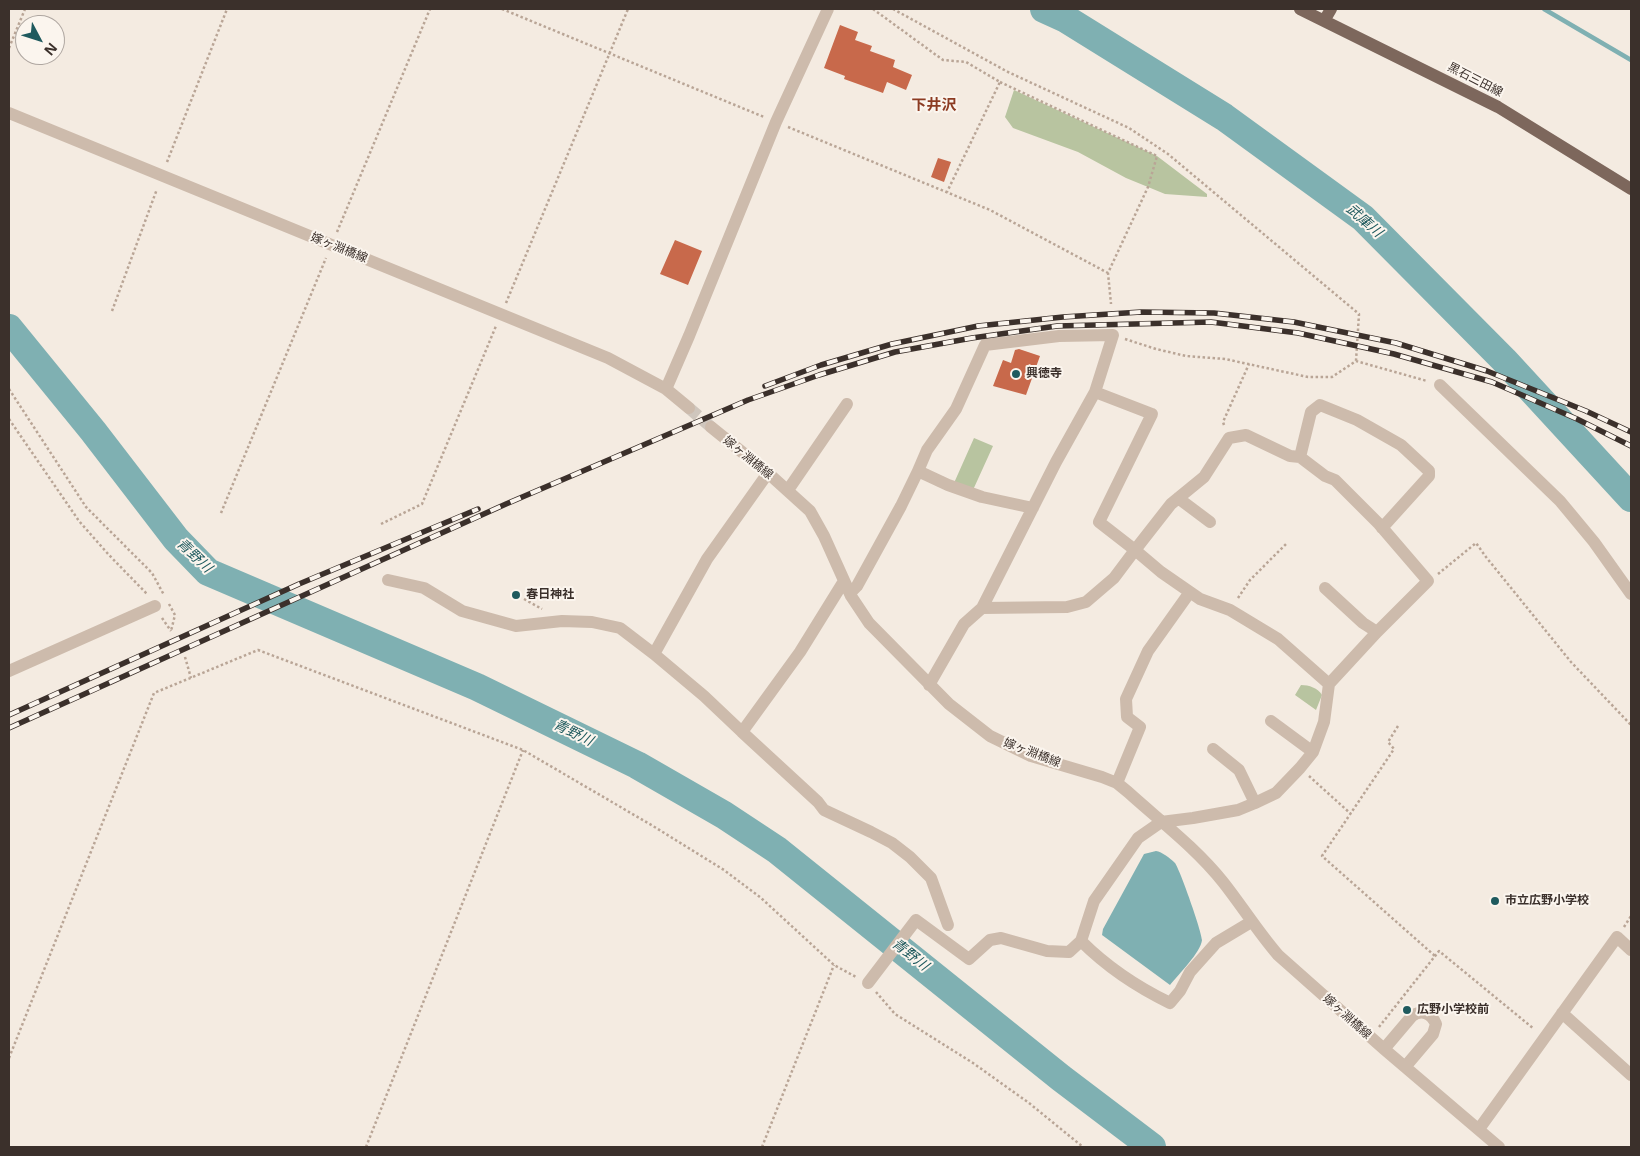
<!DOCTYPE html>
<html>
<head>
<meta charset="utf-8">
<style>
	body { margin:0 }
	#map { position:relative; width:1640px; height:1156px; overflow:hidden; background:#f4ebe1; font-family:"Open Sans",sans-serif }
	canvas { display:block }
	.frame { position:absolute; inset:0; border:10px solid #3b302b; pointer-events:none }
	.north { position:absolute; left:15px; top:15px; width:50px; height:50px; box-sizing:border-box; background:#fbf5ee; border:1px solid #aea6a0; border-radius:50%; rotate:130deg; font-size:14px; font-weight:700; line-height:20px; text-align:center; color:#3b302b }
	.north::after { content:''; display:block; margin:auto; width:18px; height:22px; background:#1f5a5e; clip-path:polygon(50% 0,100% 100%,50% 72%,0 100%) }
</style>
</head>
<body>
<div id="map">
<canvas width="1640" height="1156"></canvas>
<div class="frame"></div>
<div class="north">N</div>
</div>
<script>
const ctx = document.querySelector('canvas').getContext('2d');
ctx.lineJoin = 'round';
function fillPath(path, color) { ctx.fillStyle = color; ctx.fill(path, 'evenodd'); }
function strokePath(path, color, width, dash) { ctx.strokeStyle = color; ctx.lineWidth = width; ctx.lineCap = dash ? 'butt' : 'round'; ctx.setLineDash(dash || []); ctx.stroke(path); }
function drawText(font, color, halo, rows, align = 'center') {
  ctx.font = font + ' "Open Sans","Noto Sans JP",sans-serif'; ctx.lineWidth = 4; ctx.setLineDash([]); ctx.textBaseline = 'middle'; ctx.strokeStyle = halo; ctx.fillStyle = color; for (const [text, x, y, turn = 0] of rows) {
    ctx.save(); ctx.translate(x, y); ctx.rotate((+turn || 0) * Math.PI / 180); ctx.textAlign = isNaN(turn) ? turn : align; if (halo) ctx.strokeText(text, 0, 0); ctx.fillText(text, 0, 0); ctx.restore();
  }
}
const green = new Path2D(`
	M 1014,90 L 1157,156 L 1207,194 L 1207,197 L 1165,194 L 1148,187 L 1126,178 L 1078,152 L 1013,128 L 1005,117 Z
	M 974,438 L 993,446 L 973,490 L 954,483 Z
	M 1301,685 C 1309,685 1318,688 1322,695 L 1316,710 L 1295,695 Z`);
const water = new Path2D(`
	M 1156,851 C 1162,852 1170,858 1175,863 C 1180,870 1202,932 1202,940 C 1201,952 1178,975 1170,985 L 1102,935 L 1103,929 L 1144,854 Z`);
const stream = new Path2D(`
	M 1544,9 L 1631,60`);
const river = new Path2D(`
	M 1044,9 L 1066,19 L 1224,117 L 1363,218 L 1504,360 L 1631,498
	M 9,328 L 93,431 L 176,539 L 208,572 L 477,687 L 637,765 L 724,815 L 777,850 L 1061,1078 L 1152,1147`);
const building = new Path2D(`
	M 840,25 L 858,32 L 855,40 L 872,46 L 870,51 L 895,60 L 893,67 L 912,75 L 906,90 L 887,82 L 883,93 L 844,79 L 845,76 L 824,68 Z
	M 938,158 L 951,162 L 944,182 L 931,177 Z
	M 675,240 L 702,251 L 688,285 L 660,274 Z
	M 1019,349 L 1040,356 L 1026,395 L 993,386 L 1003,360 L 1011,363 L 1015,350 Z`);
const minorTunnel = new Path2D(`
	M 689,408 L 711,427`);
const path = new Path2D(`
	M 502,9 L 764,117
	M 873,9 L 943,60 L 966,62 L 1000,82 L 947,192
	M 893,9 L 1008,72 L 1129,128 L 1168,154 L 1359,314 L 1356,361
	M 9,48 L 25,9
	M 1000,82 L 1157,156 L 1148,187 L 1108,273 L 1111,304
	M 788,127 L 990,210 L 1108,273
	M 167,162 L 227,9
	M 337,232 L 430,9
	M 506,303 L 628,9
	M 112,311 L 157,189
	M 1125,339 L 1156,349 L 1186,356 L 1225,359 L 1308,377 L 1332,377 L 1356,361 L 1427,381
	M 9,389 L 86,507 L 152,573 L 164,595
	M 9,419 L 79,521 L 109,555 L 147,594
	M 1224,425 L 1223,422 L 1249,364
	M 221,513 L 326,258
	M 381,524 L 422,504 L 496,326
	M 1438,574 L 1476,543 L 1486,557 L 1571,662 L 1631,725
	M 1238,598 L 1250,580 L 1287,543
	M 524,599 L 542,609
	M 169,604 L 175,615 L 171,631
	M 162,618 L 171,631
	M 185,657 L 191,678
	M 1398,726 L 1388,742 L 1394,749 L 1322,856 L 1435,956
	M 1309,776 L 1351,814
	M 1624,927 L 1631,916
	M 876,992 L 895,1014 L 973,1063 L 1029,1103 L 1083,1147
	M 1379,1027 L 1439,951 L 1534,1029
	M 9,1058 L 154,693 L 258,650 L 523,750 L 653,826 L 724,870 L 760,897 L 834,965 L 856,977
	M 366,1147 L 523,750
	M 762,1147 L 834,965`);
const minor = new Path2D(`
	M 9,113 L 608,358 L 666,389 L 689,408
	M 1440,385 L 1560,501 L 1594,542 L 1631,594
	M 666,389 L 689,336 L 776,122 L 828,9
	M 711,427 L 768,473 L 810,511 L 824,536 L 851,596 L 869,623 L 949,704 L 990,736 L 1031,756 L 1102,777 L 1117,783 L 1128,792 C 1160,821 1196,848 1223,882 C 1242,906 1258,932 1278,955 L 1384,1049 L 1499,1147
	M 1246,435 L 1290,456 L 1300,457 L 1325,476 L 1335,480 L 1379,524 L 1428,581 L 1377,632 L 1329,684 L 1278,639 L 1230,610 L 1200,599 L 1161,572 L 1135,550 L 1171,504 L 1204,477 L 1229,438 Z
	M 1300,457 L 1311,412 L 1320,405 L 1357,420 L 1401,445 L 1429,471 L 1429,476 L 1382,528
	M 918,471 L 948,485 L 982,497 L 1033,508
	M 768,473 L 707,559 L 654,654 L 704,696 L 742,732 L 800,652 L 844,581
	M 788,490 L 847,404
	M 1178,498 L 1210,522
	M 388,580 L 424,588 L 462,611 L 516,626 L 562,621 L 592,622 L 620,628 L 654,654
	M 1325,588 L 1363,623 L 1377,632
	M 850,593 L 857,586 L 901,506 L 918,471 L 927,450 L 956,409 L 985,345 L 1059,336 L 1113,335 L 1095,392 L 1056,462 L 982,608
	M 9,671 L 155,606
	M 929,685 L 964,624 L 982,608 L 1067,607 L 1086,602 L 1114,578 L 1135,550 L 1099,522 L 1152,414 L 1095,392
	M 1271,721 L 1313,752
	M 742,732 L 818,802 L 824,810 L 871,832 L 892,843 L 910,857 L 931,878 L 948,925
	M 1213,749 L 1239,770 L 1255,803
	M 1117,783 L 1140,727 L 1127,717 L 1126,699 L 1148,651 L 1190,592
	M 1081,941 C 1107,967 1137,987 1170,1003 L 1180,991 L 1190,972 L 1216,943 L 1251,922
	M 868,983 L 916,920 L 969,959 L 990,940 L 1001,938 L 1047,951 L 1069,952 L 1081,941 L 1094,901 L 1138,838 L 1161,822 L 1193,818 L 1238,810 L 1255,803 L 1276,793 L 1300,768 L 1313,752 L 1324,722 L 1329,684
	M 1562,1013 L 1631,1075
	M 1384,1049 L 1412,1016 C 1422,1009 1431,1013 1436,1024 L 1433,1034 L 1405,1067
	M 1479,1129 L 1617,937 L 1631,950`);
const major = new Path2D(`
	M 1300,9 L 1498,107 L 1631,189
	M 1324,21 L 1331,9`);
const rail = new Path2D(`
	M 765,386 L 821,365 L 892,344 L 978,326 L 1063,317 L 1141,312 L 1214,313 L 1294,322 L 1396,343 L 1487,371 L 1586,411 L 1631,432
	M 9,715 L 299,584 L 478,509
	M 9,728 L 506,504 L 748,400 L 819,375 L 895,352 L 972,338 L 1057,326 L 1211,322 L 1298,333 L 1394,354 L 1492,382 L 1577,419 L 1631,446`);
const markers = [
	[1016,374,5,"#1f5a5e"],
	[516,595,5,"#1f5a5e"],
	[1495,901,5,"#1f5a5e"],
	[1407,1010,5,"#1f5a5e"]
];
const streetNames = [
	["黒石三田線",1475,80,27],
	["嫁ヶ淵橋線",339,248,22],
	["嫁ヶ淵橋線",748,458,39],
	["嫁ヶ淵橋線",1032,753,21],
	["嫁ヶ淵橋線",1347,1017,42]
];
const poiNames = [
	["興徳寺",1026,374],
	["春日神社",526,595],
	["市立広野小学校",1505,901],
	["広野小学校前",1417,1010]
];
const waterNames = [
	["武庫川",1364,221,41],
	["青野川",194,556,43],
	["青野川",573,733,26],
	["青野川",910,955,38]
];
const quarterNames = [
	["下井沢",934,106]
];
fillPath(green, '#b8c4a0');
fillPath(water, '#7fb0b2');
strokePath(stream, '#7fb0b2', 4.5);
strokePath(river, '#7fb0b2', 28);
fillPath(building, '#c8694b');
strokePath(minorTunnel, '#cfc6bd', 12, [12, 6]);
strokePath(path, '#b9a596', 2.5, [2.5, 2.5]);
strokePath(minor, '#cdbbac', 12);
strokePath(major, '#7d675c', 12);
strokePath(rail, '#3b302b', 5.5);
strokePath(rail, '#fbf5ee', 4, [11]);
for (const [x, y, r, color] of markers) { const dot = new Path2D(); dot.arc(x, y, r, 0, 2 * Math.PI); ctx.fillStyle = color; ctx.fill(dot); strokePath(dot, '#fbf5ee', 2); }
drawText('12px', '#3b302b', '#fbf5ee', streetNames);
drawText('bold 12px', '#3b302b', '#fbf5ee', poiNames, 'left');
drawText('italic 14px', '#1f5a5e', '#fbf5ee', waterNames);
drawText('bold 15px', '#8c3b22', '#fbf5ee', quarterNames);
</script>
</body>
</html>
